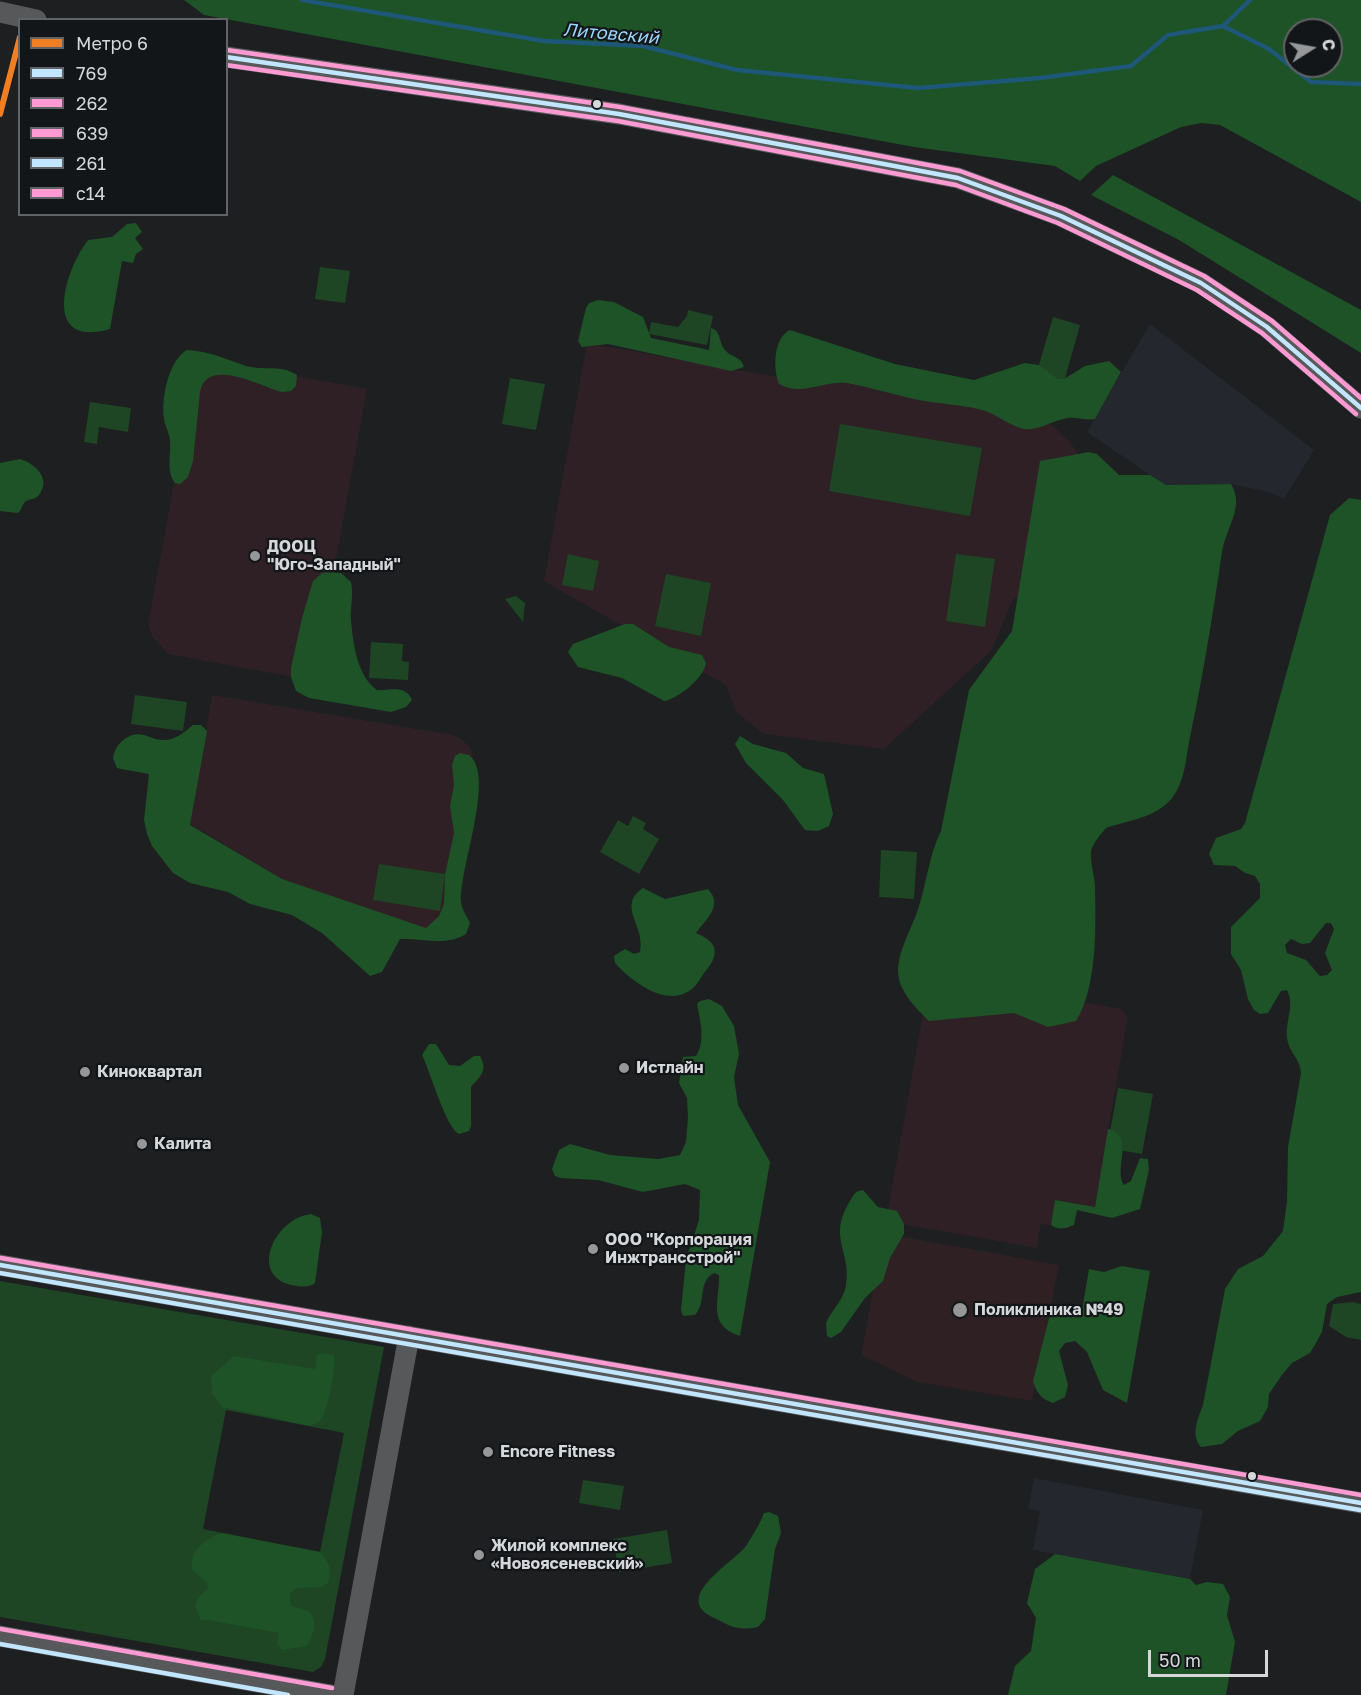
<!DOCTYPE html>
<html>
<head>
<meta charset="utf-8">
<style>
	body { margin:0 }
	#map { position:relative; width:1361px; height:1695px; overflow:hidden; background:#1d1f21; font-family:"Golos Text",sans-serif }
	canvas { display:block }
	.legend { position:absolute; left:18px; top:18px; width:210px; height:198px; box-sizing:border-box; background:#131619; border:2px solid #616366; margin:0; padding:8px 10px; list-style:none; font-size:18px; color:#d5d7d9 }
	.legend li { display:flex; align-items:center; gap:12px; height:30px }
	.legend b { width:30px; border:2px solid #616366 }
	.north { position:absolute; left:1283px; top:18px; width:60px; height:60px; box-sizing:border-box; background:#131619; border:2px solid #616366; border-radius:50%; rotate:79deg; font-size:16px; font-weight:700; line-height:24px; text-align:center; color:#d5d7d9 }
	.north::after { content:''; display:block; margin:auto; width:21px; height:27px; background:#959799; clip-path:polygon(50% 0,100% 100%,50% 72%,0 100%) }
	.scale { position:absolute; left:1148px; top:1650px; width:120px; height:27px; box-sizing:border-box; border:3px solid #d5d7d9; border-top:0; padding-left:8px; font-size:18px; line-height:21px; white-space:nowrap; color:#d5d7d9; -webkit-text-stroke:4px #131619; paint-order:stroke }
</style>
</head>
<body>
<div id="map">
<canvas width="1361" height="1695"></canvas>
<ul class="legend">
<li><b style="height:8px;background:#f07e23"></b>Метро 6</li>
<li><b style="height:8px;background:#c2e6ff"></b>769</li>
<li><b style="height:8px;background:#ff9ad2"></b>262</li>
<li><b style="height:8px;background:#ff9ad2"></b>639</li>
<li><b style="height:8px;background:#c2e6ff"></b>261</li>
<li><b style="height:8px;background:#ff9ad2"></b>с14</li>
</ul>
<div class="north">С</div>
<div class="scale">50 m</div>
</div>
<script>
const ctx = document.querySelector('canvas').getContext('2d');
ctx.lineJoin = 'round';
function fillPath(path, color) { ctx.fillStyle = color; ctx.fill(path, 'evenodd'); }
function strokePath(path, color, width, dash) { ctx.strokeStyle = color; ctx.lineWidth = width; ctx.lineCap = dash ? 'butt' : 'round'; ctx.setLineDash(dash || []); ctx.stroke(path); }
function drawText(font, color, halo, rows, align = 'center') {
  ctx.font = font + ' "Golos Text",sans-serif'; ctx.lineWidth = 4.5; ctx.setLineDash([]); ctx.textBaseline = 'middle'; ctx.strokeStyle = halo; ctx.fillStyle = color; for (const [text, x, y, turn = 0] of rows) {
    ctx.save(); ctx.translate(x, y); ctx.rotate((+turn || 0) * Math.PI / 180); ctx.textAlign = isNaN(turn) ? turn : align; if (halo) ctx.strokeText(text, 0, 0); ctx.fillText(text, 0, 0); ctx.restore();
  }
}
const built = new Path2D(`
	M 1150,324 L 1314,450 L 1284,499 L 1269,492 L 1231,484 L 1165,485 L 1087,432 Z
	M 1034,1478 L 1203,1510 L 1190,1579 L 1033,1550 L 1040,1511 L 1028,1509 Z`);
const education = new Path2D(`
	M 587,343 L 783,378 L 785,370 L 1012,411 L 1052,425 L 1071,443 L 1081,459 L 1071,551 L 1012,601 L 992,650 L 884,749 L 764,734 L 736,712 L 726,685 L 544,581 Z
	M 197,358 L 367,389 L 314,681 L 168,654 L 152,636 L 148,625 Z
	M 212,695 L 452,735 L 460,738 L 471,748 L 473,758 L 450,909 L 437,933 L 282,879 L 190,824 Z
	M 930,975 L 1121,1009 L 1128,1017 L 1095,1207 L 1055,1200 L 1051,1225 L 1041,1224 L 1037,1248 L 886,1221 Z`);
const medical = new Path2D(`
	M 898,1236 L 1059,1265 L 1032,1401 L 917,1382 L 861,1355 L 882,1243 Z`);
const green = new Path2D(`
	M 320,267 L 350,271 L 345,303 L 315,299 Z
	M 688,310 L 713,316 L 707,345 L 649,334 L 651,322 L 678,327 L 687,316 Z
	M 1053,317 L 1080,325 L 1061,393 L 1033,385 Z
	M 510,378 L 545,384 L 536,430 L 502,424 Z
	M 90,402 L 131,408 L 128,432 L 99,427 L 97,444 L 84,442 Z
	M 840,424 L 982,448 L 970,516 L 829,491 Z
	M 568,554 L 599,561 L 593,591 L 562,585 Z
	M 956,554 L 995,559 L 985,627 L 946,621 Z
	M 666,574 L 711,583 L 701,636 L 655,626 Z
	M 516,596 L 525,603 L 523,622 L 505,599 Z
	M 371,642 L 403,644 L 402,661 L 409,662 L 408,680 L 369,678 Z
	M 135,695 L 187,702 L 183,731 L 131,724 Z
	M 633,816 L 646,823 L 643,829 L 659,839 L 639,874 L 600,852 L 618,820 L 628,826 Z
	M 881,850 L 917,852 L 914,899 L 879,897 Z
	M 379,864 L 445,874 L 440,911 L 373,900 Z
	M 1118,1088 L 1153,1094 L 1142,1154 L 1107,1148 Z
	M 0,1281 L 384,1347 L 325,1659 L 321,1667 L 313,1672 L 0,1617 ZM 226,1410 L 344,1433 L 320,1552 L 203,1529 Z
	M 1353,1302 L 1361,1304 L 1361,1340 L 1346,1337 L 1329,1326 L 1333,1304 Z
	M 583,1480 L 624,1486 L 620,1510 L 579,1503 Z
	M 667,1530 L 672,1563 L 619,1572 L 613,1539 Z`);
const forest = new Path2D(`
	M 184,0 L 1361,0 L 1361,202 L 1220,125 L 1201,123 L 1181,127 L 1096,166 L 1080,181 L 1055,166 L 914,147 L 204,15 ZM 1295,30 L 1331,30 L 1331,66 L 1295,66 Z
	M 1113,175 L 1361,310 L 1361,353 L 1179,240 L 1091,195 Z
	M 136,223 L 142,232 L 135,238 L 143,249 L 136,254 L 133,263 L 122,261 L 110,329 C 41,349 64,271 88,240 L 112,237 L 127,224 Z
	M 598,300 L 614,302 L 643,317 L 651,338 L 709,350 L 711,328 C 722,331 718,343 726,351 C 732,358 741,356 744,367 L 731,371 L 608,344 L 582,347 L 578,341 L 586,308 L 589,303 Z
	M 790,330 L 895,364 L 974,380 L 1025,363 L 1039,365 L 1058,379 L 1064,379 L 1085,366 L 1109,361 L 1121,372 L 1095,419 C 1085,421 1077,417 1068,418 C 1053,420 1039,431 1024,429 C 1009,426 997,414 982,410 C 960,404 936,404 914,399 C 892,394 869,387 847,383 C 824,380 801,397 779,384 C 773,369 773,338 790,330 Z
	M 187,350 C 209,351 226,359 246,366 C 264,371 281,364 297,375 L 296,386 L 291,391 L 282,392 C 261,387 207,356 200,392 L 193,461 L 188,477 L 180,484 L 175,483 C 166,472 171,455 170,442 C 170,433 165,427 164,419 C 161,399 168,361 187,350 Z
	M 1089,452 L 1097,454 L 1119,475 L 1150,475 L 1166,485 L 1231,484 C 1245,507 1226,527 1222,552 C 1213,614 1203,676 1190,737 C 1186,757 1185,782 1172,798 C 1156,818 1129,820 1106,828 C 1101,834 1093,843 1091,851 C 1090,863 1095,877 1095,888 C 1096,927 1097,988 1076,1021 L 1048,1027 L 1014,1013 L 929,1021 C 916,1008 899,992 898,972 C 898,949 913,927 919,906 C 927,881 929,855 941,831 L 969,690 L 1012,631 L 1040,461 Z
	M 20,459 C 34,463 52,478 39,495 C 36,499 31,499 26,501 C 22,504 22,509 18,513 L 0,511 L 0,463 Z
	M 1349,498 L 1361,500 L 1361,1292 L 1337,1297 L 1327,1304 L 1322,1332 L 1316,1343 L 1310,1353 L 1292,1363 L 1282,1375 L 1269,1394 L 1268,1407 L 1260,1421 L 1238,1431 L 1222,1444 L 1201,1447 C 1190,1435 1198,1419 1203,1405 L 1225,1289 L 1238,1269 L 1263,1256 L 1283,1231 L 1287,1201 L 1288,1147 L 1301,1073 C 1300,1058 1289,1053 1287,1038 C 1285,1023 1295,1005 1287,990 L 1281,991 L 1268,1013 L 1260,1014 L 1254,1010 L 1248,999 L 1241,970 L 1231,954 L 1231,927 L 1260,898 L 1260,884 L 1255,876 L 1245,873 L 1235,866 L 1214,865 L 1209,854 L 1216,838 L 1241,829 L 1245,823 L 1330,515 ZM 1326,923 L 1331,923 L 1334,929 L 1325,953 L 1332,970 L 1327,975 L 1320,976 L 1306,960 L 1287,953 L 1285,945 L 1291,939 L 1302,944 L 1310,943 Z
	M 328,572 L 341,573 L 351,582 C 354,595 350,607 351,620 C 353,643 357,676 377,690 C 390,691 405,684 412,700 L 406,707 L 391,712 L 309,698 L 296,691 L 291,677 L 291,668 L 302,618 L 313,581 L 322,573 Z
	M 625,624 L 633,624 L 669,647 L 702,655 L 706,663 C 704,678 678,699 664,701 L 622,678 L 578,667 L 568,652 L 573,644 Z
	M 193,725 L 201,725 L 207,731 L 190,825 L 282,879 L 426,928 L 439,916 L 444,904 L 445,875 L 454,833 L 450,806 L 454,785 L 452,765 L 455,756 L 460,753 L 469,755 C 496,776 459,869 461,902 C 462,910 467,916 470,923 L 466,934 C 444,947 424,938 400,939 L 382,972 L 370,976 L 322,933 L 292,915 L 250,904 L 228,892 L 190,883 L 173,873 L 152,846 L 147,834 L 144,820 L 149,774 L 121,769 L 117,768 L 113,758 C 115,743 130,731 144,735 C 151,737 156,740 163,740 C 176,740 183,733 193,725 Z
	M 740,736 L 753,744 L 786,753 L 803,768 L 824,774 L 833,814 L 829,826 L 818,831 L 805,830 L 783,800 L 746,763 L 735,744 Z
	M 643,888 L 665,899 L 708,889 C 724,906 705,920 696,933 C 703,936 711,940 714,947 C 717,957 710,966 704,973 C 700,979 696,987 689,991 C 665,1007 631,981 615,963 L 614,956 L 625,949 L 634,954 L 640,952 C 646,926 616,906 643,888 Z
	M 709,999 L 722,1006 L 734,1026 L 739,1054 L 734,1077 L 738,1105 L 770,1162 L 740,1336 C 706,1325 720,1300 719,1275 L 714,1273 C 697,1282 707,1302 695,1315 L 683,1316 L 681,1310 L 686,1260 L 699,1220 L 700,1190 L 685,1184 L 643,1192 L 598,1180 L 560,1178 L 555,1176 L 552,1169 L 559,1150 L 570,1144 L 610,1155 L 658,1159 L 680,1155 L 686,1142 L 688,1117 L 687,1098 L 679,1083 L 683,1057 L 696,1056 C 706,1041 700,1020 697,1004 L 700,1001 Z
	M 429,1044 L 436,1044 L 449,1065 L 460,1066 L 474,1056 L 480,1056 C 488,1070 481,1076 471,1087 L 471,1126 L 469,1131 L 459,1134 C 446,1128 430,1071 422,1055 Z
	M 1108,1129 C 1136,1136 1113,1168 1124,1185 L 1131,1181 L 1140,1158 L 1148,1159 L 1149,1170 L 1140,1209 L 1112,1218 L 1077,1210 L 1074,1225 C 1066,1228 1059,1231 1051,1225 L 1055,1200 L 1095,1207 Z
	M 863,1190 L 878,1207 L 897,1211 L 904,1224 L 904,1234 L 890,1258 L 883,1281 L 865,1298 L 841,1332 L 831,1338 L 827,1336 L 826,1323 C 831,1311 844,1299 846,1286 C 852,1251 827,1238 850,1201 C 854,1194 855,1191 863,1190 Z
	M 311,1214 L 320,1218 L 322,1232 L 315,1283 C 310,1287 304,1287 297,1286 C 247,1280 272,1219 311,1214 Z
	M 1122,1266 L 1150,1271 L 1127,1403 L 1103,1390 L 1087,1352 L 1075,1341 L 1065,1343 L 1059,1351 L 1068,1385 L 1065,1397 L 1053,1403 C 1041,1399 1036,1392 1033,1381 L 1049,1318 L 1053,1311 L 1081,1316 L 1089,1269 L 1104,1272 Z
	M 323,1353 L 334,1355 C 337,1367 328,1407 322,1418 C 319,1422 314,1424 310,1426 L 222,1407 L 212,1393 L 211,1376 L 234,1356 L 315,1369 L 317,1355 Z
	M 769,1512 L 778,1516 L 781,1533 L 775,1549 L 765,1619 L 758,1627 C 736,1631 733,1627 714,1618 C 670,1598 733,1563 746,1546 C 752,1536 760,1524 764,1513 Z
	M 221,1533 L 320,1552 C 330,1562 332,1570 328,1583 L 321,1587 L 296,1588 L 290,1594 L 291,1606 L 309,1611 C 318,1622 314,1634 307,1646 L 282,1650 L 277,1643 L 279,1633 L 208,1620 L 201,1621 L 195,1606 L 198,1598 L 208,1588 L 207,1582 L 193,1571 C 187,1551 206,1539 221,1533 Z
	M 1055,1554 L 1190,1579 L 1196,1585 L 1207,1582 L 1223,1584 L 1230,1597 L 1227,1615 L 1235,1642 L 1226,1695 L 1008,1695 L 1015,1666 L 1031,1651 L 1036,1618 L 1027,1603 L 1035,1569 Z`);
const stream = new Path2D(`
	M 302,0 L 544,41 L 643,46 L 737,70 L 918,88 L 1040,78 L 1131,66 L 1168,35 L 1223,26 L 1269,49 L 1311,82 L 1361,84
	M 1223,26 L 1250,0`);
const secondary = new Path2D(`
	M 0,12 L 36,20
	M 226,57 L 619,114 L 958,178 L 1061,216 L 1201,283 L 1267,327 L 1361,408
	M 0,1265 L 1361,1503
	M 0,1636 L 331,1695
	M 343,1695 L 409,1336`);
const bus1 = new Path2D(`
	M 226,57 L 619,114 L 958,178 L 1061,216 L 1201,283 L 1267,327 L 1361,408
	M 0,1265 L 1361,1503`);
const bus2 = new Path2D(`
	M 226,65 L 618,121 L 956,185 L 1058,223 L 1197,290 L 1262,333 L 1356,414`);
const bus3 = new Path2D(`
	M 227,50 L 620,107 L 960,171 L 1064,209 L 1204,276 L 1272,321 L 1361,398`);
const bus4 = new Path2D(`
	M 0,1273 L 1360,1510
	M 0,1644 L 288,1695`);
const bus5 = new Path2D(`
	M 1,1258 L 1361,1495
	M 1,1629 L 332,1688`);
const metro1 = new Path2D(`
	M 0,114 L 20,37`);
const markers = [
	[597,104,5,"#d5d7d9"],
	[255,556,6,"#959799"],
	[624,1068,6,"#959799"],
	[85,1072,6,"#959799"],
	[142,1144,6,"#959799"],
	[593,1249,6,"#959799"],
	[960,1310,8,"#959799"],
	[488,1452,6,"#959799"],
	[1252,1476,5,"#d5d7d9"],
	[479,1555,6,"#959799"]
];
const poiNames = [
	["ДООЦ",267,547],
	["\"Юго-Западный\"",267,565],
	["Истлайн",636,1068],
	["Киноквартал",97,1072],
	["Калита",154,1144],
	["ООО \"Корпорация",605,1240],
	["Инжтрансстрой\"",605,1258],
	["Поликлиника №49",974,1310],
	["Encore Fitness",500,1452],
	["Жилой комплекс",491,1546],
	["«Новоясеневский»",491,1564]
];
const waterNames = [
	["Литовский",611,34,5]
];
fillPath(built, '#24282e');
fillPath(education, '#2f2025');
fillPath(medical, '#2f2024');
fillPath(green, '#1e4524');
fillPath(forest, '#1d5326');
strokePath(stream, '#1e5777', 4.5);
strokePath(secondary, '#575859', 21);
strokePath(bus1, '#c2e6ff', 4.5);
strokePath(bus2, '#ff9ad2', 4.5);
strokePath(bus3, '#ff9ad2', 4.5);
strokePath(bus4, '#c2e6ff', 4.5);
strokePath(bus5, '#ff9ad2', 4.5);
strokePath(metro1, '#f07e23', 6);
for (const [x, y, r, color] of markers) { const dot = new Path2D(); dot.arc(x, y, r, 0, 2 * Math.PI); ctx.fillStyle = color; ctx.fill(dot); strokePath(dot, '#131619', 2); }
drawText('bold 16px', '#d5d7d9', '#131619', poiNames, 'left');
drawText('italic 18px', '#9bd6fc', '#131619', waterNames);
</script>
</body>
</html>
